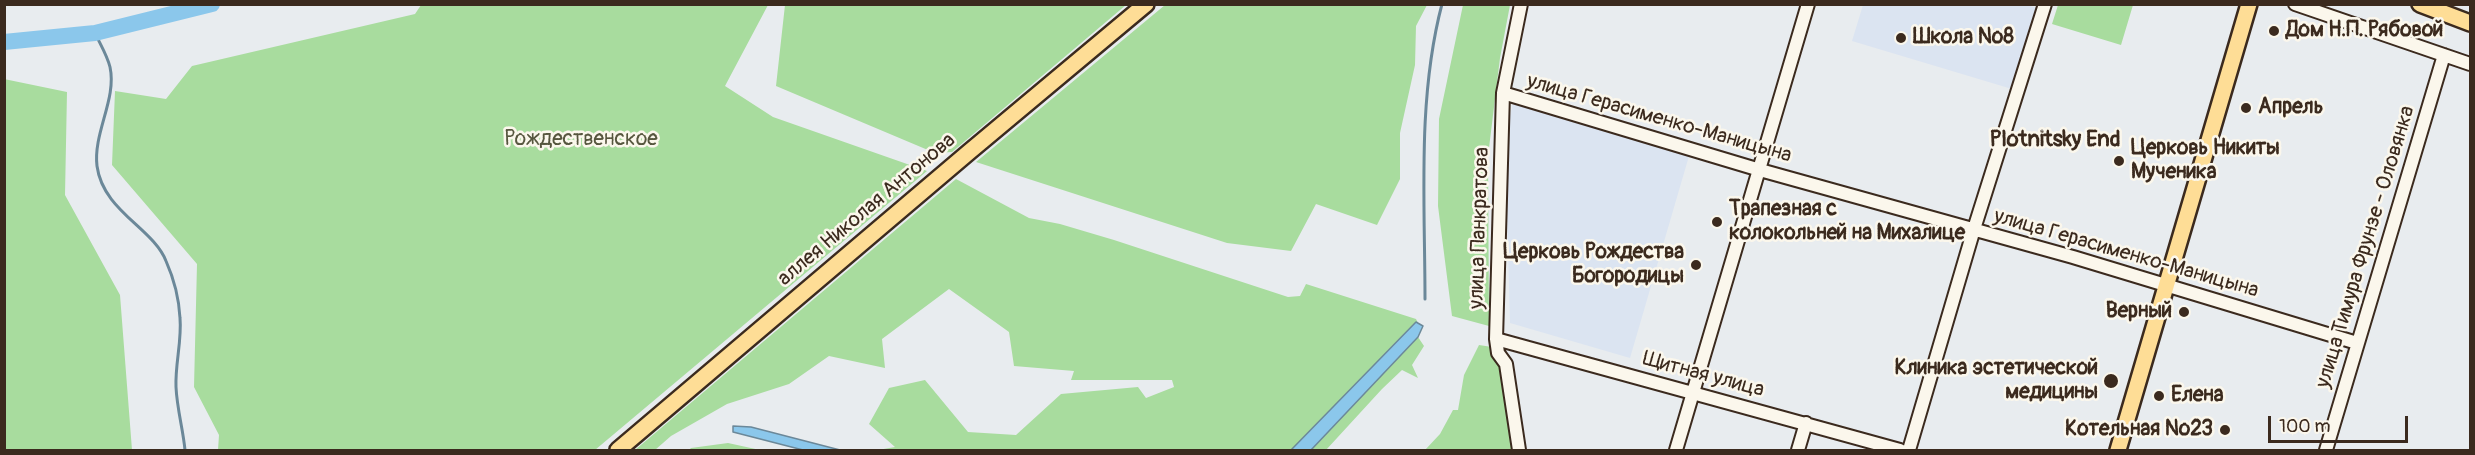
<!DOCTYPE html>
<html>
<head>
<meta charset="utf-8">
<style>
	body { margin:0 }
	#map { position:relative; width:2475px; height:455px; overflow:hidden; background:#e8ecef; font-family:Pangolin,sans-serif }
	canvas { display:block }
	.frame { position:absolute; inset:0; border:6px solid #3b2a1e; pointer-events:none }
	.scale { position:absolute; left:2268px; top:416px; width:140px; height:27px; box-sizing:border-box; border:3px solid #3b2a1e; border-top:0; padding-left:8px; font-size:18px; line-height:21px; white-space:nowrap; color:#3b2a1e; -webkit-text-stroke:4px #fbf7ec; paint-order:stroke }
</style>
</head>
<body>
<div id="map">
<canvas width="2475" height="455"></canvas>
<div class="frame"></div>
<div class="scale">100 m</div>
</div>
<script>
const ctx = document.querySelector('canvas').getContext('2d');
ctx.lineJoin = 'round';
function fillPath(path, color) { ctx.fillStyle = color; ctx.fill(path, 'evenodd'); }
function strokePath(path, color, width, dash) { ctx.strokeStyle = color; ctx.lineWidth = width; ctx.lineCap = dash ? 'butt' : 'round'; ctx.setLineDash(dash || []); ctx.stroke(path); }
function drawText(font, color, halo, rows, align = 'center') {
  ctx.font = font + ' Pangolin,sans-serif'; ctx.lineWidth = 5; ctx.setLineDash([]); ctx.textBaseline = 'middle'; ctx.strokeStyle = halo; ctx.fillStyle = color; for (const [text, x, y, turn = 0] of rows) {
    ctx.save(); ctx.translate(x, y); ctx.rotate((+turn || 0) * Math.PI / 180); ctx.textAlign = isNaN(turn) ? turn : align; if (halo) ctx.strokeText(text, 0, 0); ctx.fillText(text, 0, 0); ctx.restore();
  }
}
const built = new Path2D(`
	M 2024,4 L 2036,8 L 2012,89 L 1852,41 L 1863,5 Z
	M 1513,104 L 1689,156 L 1630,358 L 1510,323 L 1505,134 Z`);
const green = new Path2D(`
	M 768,5 L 725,86 L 773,117 L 927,171 L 595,450 L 218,450 L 219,435 L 194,387 L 197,264 L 112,165 L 115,91 L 166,99 L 192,66 L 415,14 L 421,5 Z
	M 785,5 L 785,4 L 1126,5 L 952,152 L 935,153 L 776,86 Z
	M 1165,5 L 1427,5 L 1416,26 L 1415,65 L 1400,133 L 1400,179 L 1377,225 L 1316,204 L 1291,251 L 1227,243 L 976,162 Z
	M 1463,5 L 1510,5 L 1500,58 L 1488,156 L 1489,326 L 1452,316 L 1438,206 L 1439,119 Z
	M 2058,5 L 2058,4 L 2133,5 L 2121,45 L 2052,24 Z
	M 4,79 L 67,92 L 65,195 L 120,295 L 132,450 L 5,450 Z
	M 956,179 L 1029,218 L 1060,224 L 1114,240 L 1288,297 L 1300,296 L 1306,284 L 1416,319 L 1418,323 L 1416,322 L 1291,450 L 878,450 L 895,447 L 869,424 L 889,388 L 925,380 L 968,432 L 1016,435 L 1061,394 L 1138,387 L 1146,398 L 1174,387 L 1172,380 L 1071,380 L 1074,371 L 1014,366 L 1009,332 L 949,289 L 882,339 L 885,368 L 829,356 L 789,384 L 727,404 L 671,436 L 655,450 L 635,450 Z
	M 1418,337 L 1424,346 L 1412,365 L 1418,378 L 1402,370 L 1382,389 L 1326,450 L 1311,450 Z
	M 1479,345 L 1492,347 L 1501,369 L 1512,450 L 1425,450 L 1440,434 L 1453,410 L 1458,410 L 1464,375 Z
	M 728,443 L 760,450 L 689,450 L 691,448 Z`);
const water = new Path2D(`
	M 1416,322 L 1423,326 L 1418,337 L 1311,450 L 1291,450 Z
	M 733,426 L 751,427 L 840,450 L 803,450 L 733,432 Z`);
const stream = new Path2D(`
	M 95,33 C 100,44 107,55 110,67 C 117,99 93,133 97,166 C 103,211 153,228 166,261 C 174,279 179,299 180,318 C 182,341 175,364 176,387 C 177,409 183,429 185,450
	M 1425,299 C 1425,202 1417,99 1442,4`);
const river = new Path2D(`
	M 4,42 L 95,33 L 212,4`);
const minor = new Path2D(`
	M 2295,4 L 2470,64
	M 1503,93 L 1760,170 L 2073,257 L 2357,343
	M 1496,339 L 1900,450
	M 1519,450 L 1506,364 L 1498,353 L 1496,339 L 1503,93 L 1521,4
	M 1676,450 L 1808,4
	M 1798,450 L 1806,423
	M 1909,450 L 1974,229 L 2045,4
	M 2326,450 L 2444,55`);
const major = new Path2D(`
	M 2420,4 L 2470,23
	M 618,450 L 969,152 L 1146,4
	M 2118,450 L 2249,4`);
const markers = [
	[2274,31,6,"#3b2a1e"],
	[1901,38,6,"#3b2a1e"],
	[2246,108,6,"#3b2a1e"],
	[2119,161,6,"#3b2a1e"],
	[1717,222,6,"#3b2a1e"],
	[1696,265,6,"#3b2a1e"],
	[2184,312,6,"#3b2a1e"],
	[2111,381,8,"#3b2a1e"],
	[2159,396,6,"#3b2a1e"],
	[2225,430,6,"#3b2a1e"]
];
const poiNames = [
	["Дом Н.П. Рябовой",2286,31],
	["Школа №8",1913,38],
	["Апрель",2258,108],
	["Церковь Никиты",2131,149],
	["Мученика",2131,173],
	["Трапезная с",1729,210],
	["колокольней на Михалице",1729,234],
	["Церковь Рождества",1684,253,"right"],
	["Богородицы",1684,277,"right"],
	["Верный",2172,312,"right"],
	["Клиника эстетической",2098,369,"right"],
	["медицины",2098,393,"right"],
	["Елена",2171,396],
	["Котельная №23",2213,430,"right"]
];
const streetNames = [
	["улица Герасименко-Маницына",1659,119,16],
	["аллея Николая Антонова",867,210,-40],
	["улица Панкратова",1480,228,-88],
	["улица Тимура Фрунзе - Оловянка",2366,247,-73],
	["улица Герасименко-Маницына",2126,254,16],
	["Щитная улица",1703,375,15]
];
const parkNames = [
	["Рождественское",581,140]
];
const neighbourhoodNames = [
	["Plotnitsky End",2055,140]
];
fillPath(built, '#dbe4f1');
fillPath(green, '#a8dc9e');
fillPath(water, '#8bc7eb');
strokePath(water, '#6b8899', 1.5);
strokePath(stream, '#6b8899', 3);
strokePath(river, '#8bc7eb', 16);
strokePath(minor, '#3b2a1e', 16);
strokePath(major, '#3b2a1e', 20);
strokePath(minor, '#fbf7ec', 12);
strokePath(major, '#fedd96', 15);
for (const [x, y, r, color] of markers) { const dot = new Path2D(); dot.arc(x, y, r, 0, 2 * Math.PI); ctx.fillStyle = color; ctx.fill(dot); strokePath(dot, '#fbf7ec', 2); }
drawText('bold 21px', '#3b2a1e', '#fbf7ec', poiNames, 'left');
drawText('21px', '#3b2a1e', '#fbf7ec', streetNames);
drawText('21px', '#56563e', '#fbf7ec', parkNames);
drawText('bold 22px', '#3b2a1e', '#fbf7ec', neighbourhoodNames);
</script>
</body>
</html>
